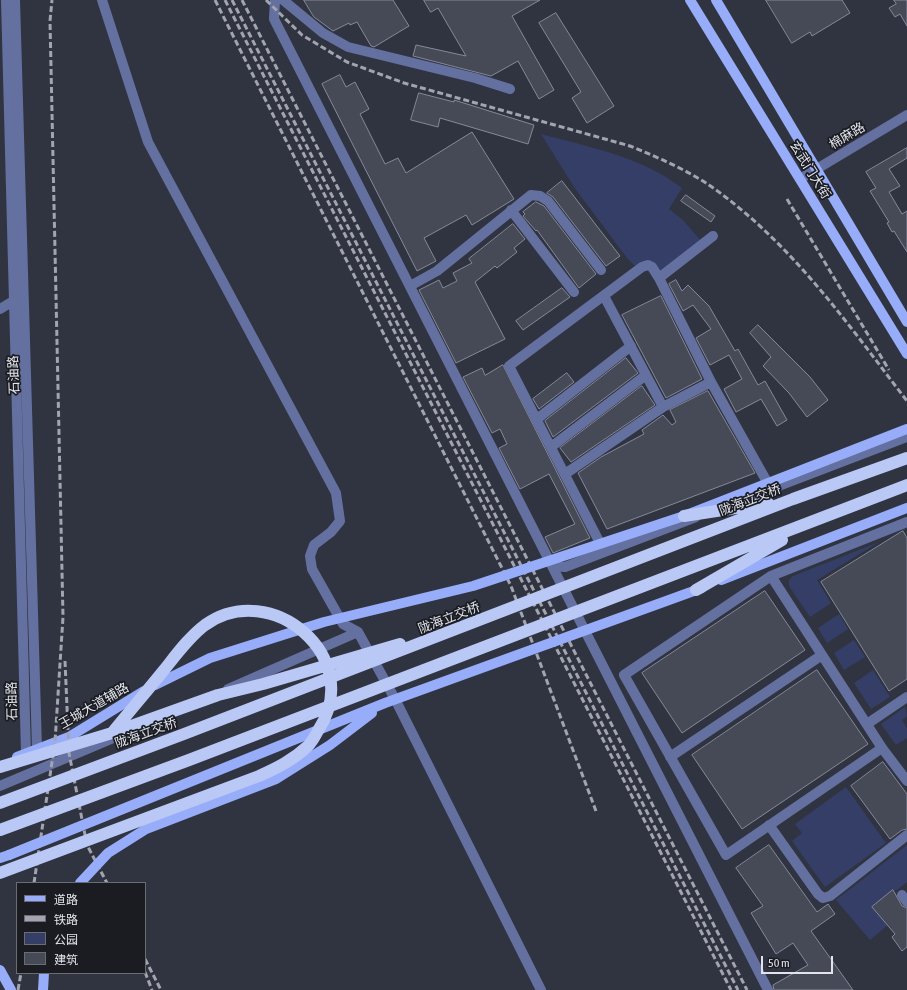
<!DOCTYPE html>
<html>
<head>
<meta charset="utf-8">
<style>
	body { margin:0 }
	#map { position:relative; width:907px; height:990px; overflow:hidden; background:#303441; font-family:"Asap Condensed","Noto Sans SC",sans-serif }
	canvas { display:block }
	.legend { position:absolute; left:16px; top:882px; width:130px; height:92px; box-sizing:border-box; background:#1a1c22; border:1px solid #6a6c73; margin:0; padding:5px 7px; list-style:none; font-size:12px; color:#e2e4ec }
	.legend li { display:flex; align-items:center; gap:8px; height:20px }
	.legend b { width:20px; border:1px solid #6a6c73 }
	.scale { position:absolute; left:761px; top:956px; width:72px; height:18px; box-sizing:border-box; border:2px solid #e2e4ec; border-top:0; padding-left:5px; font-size:12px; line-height:14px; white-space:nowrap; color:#e2e4ec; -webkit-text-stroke:3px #1a1c22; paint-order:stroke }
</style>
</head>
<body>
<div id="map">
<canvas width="907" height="990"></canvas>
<ul class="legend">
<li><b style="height:5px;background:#98adfa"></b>道路</li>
<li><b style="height:5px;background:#a2a5af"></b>铁路</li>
<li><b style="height:11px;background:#343e66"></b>公园</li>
<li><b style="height:11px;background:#464a57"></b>建筑</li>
</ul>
<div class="scale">50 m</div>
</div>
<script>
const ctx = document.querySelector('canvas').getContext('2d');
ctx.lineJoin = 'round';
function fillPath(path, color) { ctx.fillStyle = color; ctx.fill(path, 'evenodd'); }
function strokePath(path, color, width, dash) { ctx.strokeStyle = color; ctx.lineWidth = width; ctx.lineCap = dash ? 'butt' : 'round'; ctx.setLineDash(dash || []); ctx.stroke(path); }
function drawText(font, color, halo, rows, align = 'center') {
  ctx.font = font + ' "Asap Condensed","Noto Sans SC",sans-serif'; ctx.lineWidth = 3.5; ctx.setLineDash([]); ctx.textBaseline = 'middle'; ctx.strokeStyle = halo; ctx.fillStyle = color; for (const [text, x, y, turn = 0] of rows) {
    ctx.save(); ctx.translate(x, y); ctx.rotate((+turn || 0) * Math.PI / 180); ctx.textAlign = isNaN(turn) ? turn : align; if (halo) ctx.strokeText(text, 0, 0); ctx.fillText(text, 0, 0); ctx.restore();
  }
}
const green = new Path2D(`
	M 541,134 C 589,147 642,157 682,188 L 669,209 L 683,220 L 702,242 L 654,278 L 647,268 L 638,269 L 627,258 L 574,187 Z
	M 879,542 L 817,580 L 831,603 L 810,617 L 789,586 L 789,580 L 793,576 Z
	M 839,614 L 848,629 L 827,643 L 818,628 Z
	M 854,640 L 865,657 L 844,670 L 834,653 Z
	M 873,670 L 890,697 L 871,709 L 854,683 Z
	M 905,707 L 907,716 L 902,720 L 907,728 L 907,738 L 896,745 L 881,724 Z
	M 846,787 L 886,843 L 825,887 L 792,841 L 802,833 L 795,824 Z
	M 907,845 L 907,882 L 897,890 L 893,890 L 873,907 L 888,925 L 870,940 L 836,900 Z`);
const building = new Path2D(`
	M 304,0 L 393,0 L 409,26 L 374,47 L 371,46 L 357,22 L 350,25 L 349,23 L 333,31 L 314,17 Z
	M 424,0 L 540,0 L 512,16 L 554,90 L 539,99 L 518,61 L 491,76 L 413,56 L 416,45 L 466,56 L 438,8 L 431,12 Z
	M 766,0 L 842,0 L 850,13 L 812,36 L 810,32 L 792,43 Z
	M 894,0 L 907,0 L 907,26 L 900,14 L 895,17 L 889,8 L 896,4 Z
	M 556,13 L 614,106 L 587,123 L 572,98 L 581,92 L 539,23 Z
	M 340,75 L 346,87 L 355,82 L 369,109 L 360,114 L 385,164 L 398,158 L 406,173 L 472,132 L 514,199 L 472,225 L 466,215 L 424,238 L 436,261 L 417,271 L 322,84 Z
	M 419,93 L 454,102 L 454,100 L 534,125 L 528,144 L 440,118 L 438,127 L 411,120 Z
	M 907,148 L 907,158 L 889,169 L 900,186 L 889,192 L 902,214 L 907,211 L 907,252 L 894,231 L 892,232 L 887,223 L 889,222 L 870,191 L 876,188 L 866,172 Z
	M 562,181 L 620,256 L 606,266 L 553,197 L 547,193 Z
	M 686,195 L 715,216 L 711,222 L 681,201 Z
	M 536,202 L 544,206 L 596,274 L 579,288 L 537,230 L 536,231 L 523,216 L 525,214 L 523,212 Z
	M 513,224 L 525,239 L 514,248 L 517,252 L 497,268 L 495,266 L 475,282 L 505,339 L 456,363 L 419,290 L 439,280 L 443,288 L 457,281 L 453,273 L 472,263 L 469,259 Z
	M 676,280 L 682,291 L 688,285 L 709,306 L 735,351 L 738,349 L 758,385 L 765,381 L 787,420 L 777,426 L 761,399 L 736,412 L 724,389 L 742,379 L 729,355 L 710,365 L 696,338 L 711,329 L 693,305 L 683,311 L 669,284 Z
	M 562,288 L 570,297 L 523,330 L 516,321 Z
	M 661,296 L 702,379 L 666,398 L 622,315 Z
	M 758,325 L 810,377 L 828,400 L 807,417 L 789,393 L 763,366 L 771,357 L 750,333 Z
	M 626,358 L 638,373 L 553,437 L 545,421 Z
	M 503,365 L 590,538 L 553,553 L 545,537 L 575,524 L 549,474 L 520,489 L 499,448 L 507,444 L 500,429 L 492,433 L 463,377 L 482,368 L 485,375 Z
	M 567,373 L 574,382 L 539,409 L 533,399 Z
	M 642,386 L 655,405 L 571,462 L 560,448 Z
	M 708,391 L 755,473 L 607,529 L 578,473 L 601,457 L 644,434 L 642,430 L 663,415 L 672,425 L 676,422 L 670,410 Z
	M 903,531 L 907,538 L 907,679 L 889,691 L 821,582 Z
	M 765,591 L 805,650 L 682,733 L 642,673 Z
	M 817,670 L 868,744 L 742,829 L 692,755 Z
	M 883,762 L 907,794 L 907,829 L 902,830 L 890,839 L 851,786 Z
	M 769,845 L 817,912 L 828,904 L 835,914 L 811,931 L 853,990 L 774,990 L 773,985 L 808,965 L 793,943 L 776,954 L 751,913 L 763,906 L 736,868 Z
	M 893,890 L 902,906 L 907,908 L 907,947 L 902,951 L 892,937 L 895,934 L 872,907 Z`);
const minor = new Path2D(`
	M 6,0 L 26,753
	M 15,0 L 37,749
	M 102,0 L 148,142 L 336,493 L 340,521 L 331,532 L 314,545 L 310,556 L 312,569 L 343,624 L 358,632 L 395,699 L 541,990
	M 275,0 L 274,19 L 552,566 L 565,567 L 696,517
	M 283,0 L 323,33 L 348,47 L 475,78 L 510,89
	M 800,179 L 907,115
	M 511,210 L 574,292
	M 659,278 L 713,236
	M 410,286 L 437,271 L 531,195 L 540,196 L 548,201 L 601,270
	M 604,296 L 663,407
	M 0,309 L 15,300 L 20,300
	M 537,419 L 631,346
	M 551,447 L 646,375
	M 565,474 L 663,407 L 711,382
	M 726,506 L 907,437
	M 604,551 L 509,366 L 642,267 L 648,265 L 652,267 L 659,278 L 711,382 L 771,489
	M 552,566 L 768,990
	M 771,576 L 882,748 L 907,781
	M 228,689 L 358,632
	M 867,724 L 907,697
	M 882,748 L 726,855 L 624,675 L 771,576 L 907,522
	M 670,757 L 822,655
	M 0,786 L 123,734
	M 769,825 L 818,894 L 823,898 L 830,896 L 907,835
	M 902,895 L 907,902`);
const major = new Path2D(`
	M 690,0 L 907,354
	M 716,0 L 907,322
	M 17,757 L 69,737 L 144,691
	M 0,858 L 9,855
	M 0,970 L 11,990
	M 43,990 L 44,973`);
const rail = new Path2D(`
	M 215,0 L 511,586 L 596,811
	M 225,0 L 731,990
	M 232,0 L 738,990
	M 242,0 L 747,990
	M 266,0 L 302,35 L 347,62 L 404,83 L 630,146 C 657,157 685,169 709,185 C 791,242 847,323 907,401
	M 787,199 L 889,370
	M 65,661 L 69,753 L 87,845 L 107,883
	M 34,883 L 55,742 L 63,617 L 50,21 L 52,0
	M 145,959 L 161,990
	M 145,972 L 152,990
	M 18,990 L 21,973`);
const majorBridge = new Path2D(`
	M 721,580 L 907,508
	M 155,685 L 210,658 L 324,622 L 473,586 L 684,516 L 907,429
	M 9,855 L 385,703 L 702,588
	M 80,883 L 108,853 L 146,829 L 276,779 L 330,745 L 372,713`);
const highwayBridge = new Path2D(`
	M 684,516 L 768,503
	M 696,590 L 782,540
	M 0,767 L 112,733 L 218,695 L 263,684 L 400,644
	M 0,803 L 184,734 L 793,499 L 907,458
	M 0,830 L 189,760 L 907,485
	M 0,873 L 259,776 C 277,768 293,760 308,746 C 313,741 316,734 319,729 C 365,657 271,578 205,625 C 189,637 176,655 164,670 C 147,691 129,712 112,733`);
const streetNames = [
	["棉麻路",847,136,-31],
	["玄武门大街",810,170,58],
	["石油路",14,375,-92],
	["陇海立交桥",750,500,-21],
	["陇海立交桥",449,618,-21],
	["石油路",12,701,-91],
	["王城大道辅路",94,706,-30],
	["陇海立交桥",146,733,-20]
];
fillPath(green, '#343e66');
fillPath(building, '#464a57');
strokePath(building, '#858998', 1);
strokePath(minor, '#6471a0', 10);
strokePath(major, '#98adfa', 10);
strokePath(rail, '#a2a5af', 3, [6, 3]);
strokePath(majorBridge, '#98adfa', 10);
strokePath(highwayBridge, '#bac8f6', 12);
drawText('13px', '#e2e4ec', '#1a1c22', streetNames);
</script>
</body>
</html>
